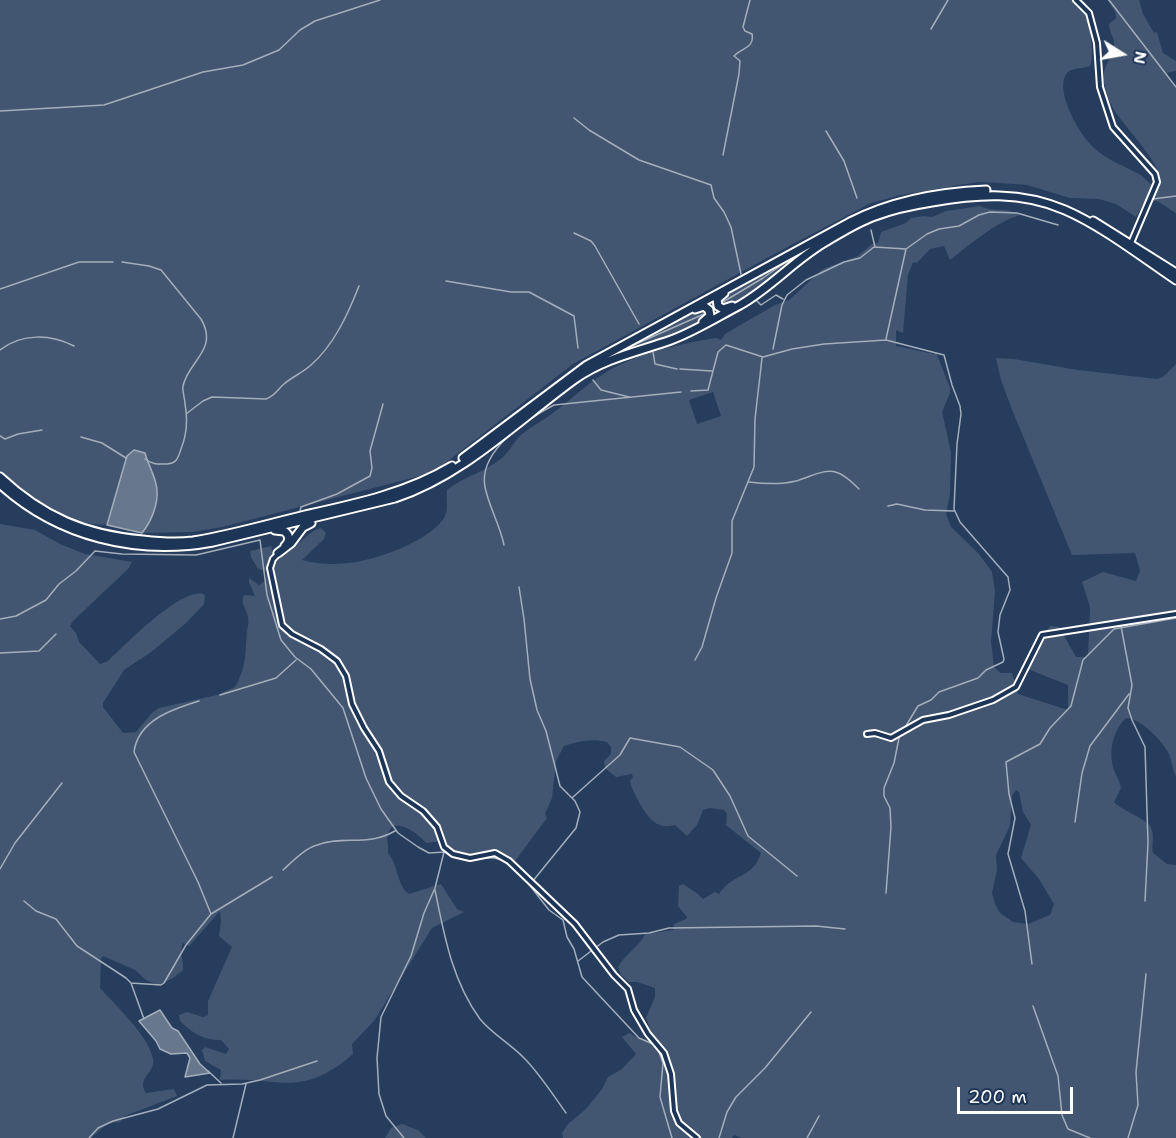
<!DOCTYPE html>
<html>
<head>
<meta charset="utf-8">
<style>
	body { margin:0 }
	#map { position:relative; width:1176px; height:1138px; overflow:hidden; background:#263d5e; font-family:"Shantell Sans",sans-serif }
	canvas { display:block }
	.north { position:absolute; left:1092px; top:24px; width:60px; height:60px; -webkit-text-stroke:4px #1d3557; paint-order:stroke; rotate:101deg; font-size:16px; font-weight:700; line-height:24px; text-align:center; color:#fff }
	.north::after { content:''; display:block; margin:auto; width:21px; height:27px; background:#fff; clip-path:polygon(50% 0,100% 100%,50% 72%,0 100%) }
	.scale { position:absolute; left:957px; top:1087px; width:116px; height:27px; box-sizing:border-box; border:3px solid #fff; border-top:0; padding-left:8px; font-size:18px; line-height:21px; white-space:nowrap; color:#fff; -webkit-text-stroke:4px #1d3557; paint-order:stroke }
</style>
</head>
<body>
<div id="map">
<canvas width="1176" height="1138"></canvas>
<div class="north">N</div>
<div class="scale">200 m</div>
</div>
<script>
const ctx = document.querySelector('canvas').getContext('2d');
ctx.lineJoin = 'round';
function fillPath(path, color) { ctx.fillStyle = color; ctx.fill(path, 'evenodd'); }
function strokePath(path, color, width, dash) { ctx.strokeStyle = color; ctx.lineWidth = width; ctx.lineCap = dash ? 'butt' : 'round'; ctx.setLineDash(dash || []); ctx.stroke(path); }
const green = new Path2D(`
	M 0,0 L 1071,0 C 1075,2 1081,5 1083,8 C 1090,17 1095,58 1090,66 C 1083,69 1074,67 1068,72 C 1052,88 1080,135 1093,147 C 1106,160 1125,166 1141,175 C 1144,177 1147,182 1152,184 C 1156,185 1156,184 1160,182 C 1163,164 1122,125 1113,108 C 1108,99 1102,83 1104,72 C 1105,64 1115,54 1114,42 C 1113,35 1109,31 1109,24 L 1116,18 L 1115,11 L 1107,0 L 1139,0 L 1143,14 L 1154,33 L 1157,32 L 1163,53 L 1176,61 L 1176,71 L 1166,73 L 1176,88 L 1176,213 L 1157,201 L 1145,201 L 1136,217 L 1116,204 L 1099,199 L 1070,198 L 1027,185 L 1000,183 L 978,182 L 901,195 L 871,203 L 778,252 L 573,364 L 439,468 L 420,476 L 222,527 L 193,532 L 142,533 L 148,525 L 157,491 L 145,453 L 127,456 L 107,525 C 63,524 30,503 0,472 Z
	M 980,206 C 994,213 1004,206 1020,215 C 994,223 971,244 950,260 L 944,246 L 930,249 L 917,263 L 913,262 L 908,275 L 903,333 L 896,330 L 896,346 L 934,354 L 936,352 L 950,388 L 950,393 L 942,412 L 951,452 L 950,494 L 946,514 L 951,527 L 979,554 L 992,572 L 995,591 L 991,642 L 994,667 L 1001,673 L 1012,673 L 1018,694 L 1068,710 L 1068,685 L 1025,668 L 1025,665 L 1050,626 L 1059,627 L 1076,657 L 1088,657 L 1090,607 L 1082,582 L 1103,572 L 1136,581 L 1140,571 L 1135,553 L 1072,555 L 1011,407 L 1001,380 L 996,358 L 1014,359 L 1078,370 L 1157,379 L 1163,377 L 1176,364 L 1176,776 C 1172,769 1172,761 1169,754 C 1163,741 1140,718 1126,718 C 1113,730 1108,752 1114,770 C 1116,776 1120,781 1121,788 L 1114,802 C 1122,811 1148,819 1151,828 C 1155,836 1151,845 1153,853 L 1167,864 L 1176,865 L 1176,1138 L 742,1138 L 734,1135 L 732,1138 L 563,1138 L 562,1133 L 568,1124 L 587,1108 L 602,1089 L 608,1077 L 622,1069 L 636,1054 L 622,1037 L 629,1033 L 642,1040 L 651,1041 L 653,1036 L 646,1018 L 655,997 L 655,988 L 637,982 L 629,982 L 621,975 L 618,967 C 625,954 641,945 645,934 L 673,930 L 674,924 L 686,919 L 687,917 L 678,906 L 679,886 L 683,884 L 698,894 L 703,899 L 715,892 L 719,894 C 734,872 753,879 761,853 L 726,825 L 727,814 L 724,810 L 710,808 L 703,810 L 697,825 L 687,836 L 675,825 C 656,830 649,818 640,804 C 636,796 632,790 630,781 L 633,777 L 632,774 L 616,777 L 605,768 L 604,761 L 611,754 L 611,747 L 607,742 C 592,738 578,741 564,746 L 556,761 L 552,798 L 545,814 L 547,818 L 515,861 C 491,850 460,864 442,841 L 426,843 C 419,834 393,815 388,834 C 386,840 389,847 388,853 C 398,864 397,886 409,894 L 441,884 L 457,909 L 464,912 L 432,928 L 374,1021 L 352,1044 L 353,1054 C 300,1100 279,1076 220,1080 L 221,1070 L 205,1061 L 202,1050 L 205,1047 L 226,1054 L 229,1049 L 221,1040 C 203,1040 192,1033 180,1021 L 179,1015 L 187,1012 L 203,1017 L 208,1015 L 208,1001 L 232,947 L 219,936 L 221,921 L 220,911 L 189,946 L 183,943 C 179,953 184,960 183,970 L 173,978 L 159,985 L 146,980 L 135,970 L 103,956 L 101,959 L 100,988 C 115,1005 151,1038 153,1060 C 155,1073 136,1078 146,1093 L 174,1089 L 177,1096 L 125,1116 L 120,1122 L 108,1123 L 91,1138 L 0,1138 L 0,524 L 35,530 L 60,544 L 85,554 L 132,562 L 128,569 L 72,622 L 70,626 L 76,633 L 79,642 L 100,664 L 108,661 C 123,647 185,583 205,595 L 204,604 L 186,623 L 150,653 L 124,670 L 103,703 L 103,707 L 123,733 L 136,732 L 152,713 L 159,708 L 217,695 L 235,687 C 247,666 245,654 247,631 C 248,626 249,622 248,617 C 246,608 240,603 244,595 L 255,596 L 249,582 L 249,578 L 259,585 L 266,581 L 266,571 L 258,569 L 251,557 L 250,551 L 271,546 L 272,550 C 292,559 304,532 321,528 L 326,533 L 324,539 L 302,560 C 317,564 332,565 348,563 C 374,561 430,541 444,518 C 449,509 446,500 447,490 C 464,476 484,473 502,458 C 510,451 514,441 522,434 C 532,426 543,421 553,413 C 573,398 592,379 615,367 C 645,352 683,343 716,338 L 721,340 L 725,334 L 775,305 L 789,300 L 823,269 L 858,256 L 872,244 L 878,243 L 881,232 L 906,223 L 911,218 L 924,216 L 932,217 L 946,211 ZM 713,392 L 721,416 L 697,424 L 689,400 ZM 1016,790 L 1019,792 L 1023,812 L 1031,825 L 1021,858 L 1039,879 L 1054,904 L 1050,915 L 1028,924 L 1013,922 L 1000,913 L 995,904 L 992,893 L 997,870 L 996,855 L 1010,826 L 1012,796 Z
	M 817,243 C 808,249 798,255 790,261 C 770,278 751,301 725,306 L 720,303 L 721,299 L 724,296 Z
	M 701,310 L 704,310 L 707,314 C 693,334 633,348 609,356 L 691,313 Z
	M 402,1124 L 418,1130 L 426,1138 L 385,1138 L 391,1128 Z`);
const water = new Path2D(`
	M 134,450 L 145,453 C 148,465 157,479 157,491 C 158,505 151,522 142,533 L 107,525 L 122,473 L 127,456 Z
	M 160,1010 L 172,1028 L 178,1031 L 200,1064 L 210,1073 L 185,1077 L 190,1058 L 187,1053 L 171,1054 L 160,1049 L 156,1041 L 139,1021 Z`);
const stream = new Path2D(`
	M 1109,0 L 1176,87
	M 931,29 L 948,0
	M 0,111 L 104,105 L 203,72 L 243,65 L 279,50 L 300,30 L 315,21 L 380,0
	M 574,118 L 589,130 L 639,160 L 711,185 L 714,198 L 724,212 L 731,227 L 741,274
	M 826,131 L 844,161 L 857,198
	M 723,155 L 739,74 L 740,61 L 734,56 C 741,48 755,48 752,34 L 745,31 L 743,27 L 750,0
	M 1149,206 L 1153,199 L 1176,196
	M 871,230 L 875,247
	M 574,233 L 591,241 L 595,246 L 639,324
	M 122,262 L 149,266 L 161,270 L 201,319 C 219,350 188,361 183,386 C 182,391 185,398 185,404 C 188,420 187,434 181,449 C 178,458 177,463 167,464 C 158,464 153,465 145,459
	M 446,281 L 511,292 L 529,292 L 574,316 L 578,348
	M 0,289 L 79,262 L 113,262
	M 757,301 L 761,305 L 776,295 L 783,299
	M 723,302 L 763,278 L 793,257
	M 886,339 L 906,249
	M 773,349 L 782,305 L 787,295 L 806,280 L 844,262 L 860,258 L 874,247 L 906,249 L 927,234 L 939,229 L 959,226 L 979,215 L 990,212 L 1017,213 L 1058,225
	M 0,350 C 22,333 50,334 74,346
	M 620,351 L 704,314
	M 653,352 L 655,364 L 677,369
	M 680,369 L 712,371
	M 593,380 L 601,390 L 629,397
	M 691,391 L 708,390 L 718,352 L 726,345 L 763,357 L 792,349 L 824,344 L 886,340 L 944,355 L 952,385 L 960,406 L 961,414 L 957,444 L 954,509 L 960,522 L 1008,577 L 1010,590 L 1000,615 L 998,632 L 1004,659 L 1003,662 L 986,670 L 978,678 L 939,692 L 931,700 L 918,706 L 904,729
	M 186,414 L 203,401 L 212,397 L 266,399 C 275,396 277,390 284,384 C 292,377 302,373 311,365 C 334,345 348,314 359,286
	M 0,436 L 5,439 L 18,434 L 42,430
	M 81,437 L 102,443 L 126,458
	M 749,482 C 765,484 780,485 796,481 C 827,471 833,462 859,489
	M 888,506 L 897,504 L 925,510 L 954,511
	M 300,511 L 301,507 L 337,494 L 370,476 L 372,468 L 370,451 L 383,404
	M 504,545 C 500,525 489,507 485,487 C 478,451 527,419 554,405 L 681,392
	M 519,587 L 524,619 L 530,679 L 537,710 L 546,731 L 560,786 L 575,801 L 580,812 L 576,828 L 532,882
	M 0,619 L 16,616 L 46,600 L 59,584 L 76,571 L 95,551 L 122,554 L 196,555 L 260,540 L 267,595 L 281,640 L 295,657 L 311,669 L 343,708 L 366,778 L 381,809 L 398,833 L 418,847 L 429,853 L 445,852 L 454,857 L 469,860
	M 1121,626 L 1132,685 L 1128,708 L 1132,720 L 1145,747 L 1148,843 L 1145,901
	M 0,653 L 39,651 L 56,634
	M 695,660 L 702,647 L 716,598 L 732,553 L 732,521 L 754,467 L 755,419 L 762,358
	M 220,695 L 276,678 L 296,660
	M 199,701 C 173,709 138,720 134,752 L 198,882 L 211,914
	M 573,797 L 620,755 L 630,738 L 680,747 L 713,770 L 730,796 L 748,836 L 797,876
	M 1075,822 L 1082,773 L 1090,746 L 1129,694
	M 474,859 C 489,857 499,856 512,866
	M 0,869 L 15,843 L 62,783
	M 283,870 C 293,861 304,849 317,845 C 344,835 367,847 395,831
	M 524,878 L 549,910 L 563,920 L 567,937 L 574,949 L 582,977 L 639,1038 L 653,1044 L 659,1052 L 663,1063 L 660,1097 L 672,1138
	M 435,890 C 444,934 452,981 480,1019 C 492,1034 511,1044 524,1058 C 540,1074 553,1095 566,1113
	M 886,893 L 891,827 L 890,808 L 884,796 L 884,788 L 894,763 L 899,738
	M 24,901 L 36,911 L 56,919 L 77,946 L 126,978 L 131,983 L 144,1019
	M 578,961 L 603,942 L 619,935 L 649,933 L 669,928 L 816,926 L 845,929
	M 1032,964 L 1025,911 L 1008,854 L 1015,818 L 1009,794 L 1006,762 L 1040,744 L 1050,728 L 1071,706 L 1083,660 L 1114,629 L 1176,618
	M 131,983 L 161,985 L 164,983 L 186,945 L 211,914 L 272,877
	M 1033,1006 L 1058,1076 L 1062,1115 L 1068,1129 L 1090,1138
	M 208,1071 L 221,1083
	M 89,1138 L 98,1128 L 113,1121 L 158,1109 L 207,1085 L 242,1084 L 260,1080 L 317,1061
	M 233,1138 L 246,1084
	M 404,1138 L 386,1116 L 379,1094 L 377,1058 L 381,1017 L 411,956 L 424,913 L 435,888 L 444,852
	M 719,1138 L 727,1112 L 736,1097 L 765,1068 L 811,1012
	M 807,1138 L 819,1116
	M 1128,1138 L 1138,1105 L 1136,1072 L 1146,974`);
const street = new Path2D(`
	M 1076,0 L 1089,13 L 1097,43 L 1100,87 L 1113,127 L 1155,174 L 1157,182 L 1131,243
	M 278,554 L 273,559 L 270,568 L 282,625 L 292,634 L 321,649 L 337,661 L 346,676 L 352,704 L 364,728 L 379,751 L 389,782 L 401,796 L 423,811 L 437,827 L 444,847 L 453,854 L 470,858 L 495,853 L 509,861 L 575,924 L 614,975 L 628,989 L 634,1010 L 648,1034 L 664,1053 L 671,1074 L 674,1111 L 679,1123 L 697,1138
	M 867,734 L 875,733 L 891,738 L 923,720 L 949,715 L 993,700 L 1016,687 L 1042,635 L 1176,614`);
const highway = new Path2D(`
	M 1093,221 L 1176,273
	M 724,293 L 717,299 L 718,306 L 723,309 L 732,306
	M 695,309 L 704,306 L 709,310 L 710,316 L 703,322
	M 463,458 L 587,365 L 850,222 C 891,201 940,192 986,190
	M 0,477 C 43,517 85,535 143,540 C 160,542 177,543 193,541 C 231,535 268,524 305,515 C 355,504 407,493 452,466
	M 0,484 C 58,537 137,556 213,542 L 395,498 C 464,475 517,421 575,379 C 605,358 637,352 671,340 C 695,331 717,317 740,305 C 772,287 795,259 827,241 C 842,232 858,222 875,216 C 893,209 913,205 932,202 C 978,194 1021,191 1065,210 C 1102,226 1142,257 1176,280
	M 275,530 L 284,531 C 290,535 290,541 285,546
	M 278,553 L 291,543 L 303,527 L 311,523`);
fillPath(green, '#425672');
fillPath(water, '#67788e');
strokePath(water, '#a4aebb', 1.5);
strokePath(stream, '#a4aebb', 1.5);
strokePath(street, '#fff', 8);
strokePath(highway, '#fff', 11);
strokePath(street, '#1d3557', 4);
strokePath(highway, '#1d3557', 7);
</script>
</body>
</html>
